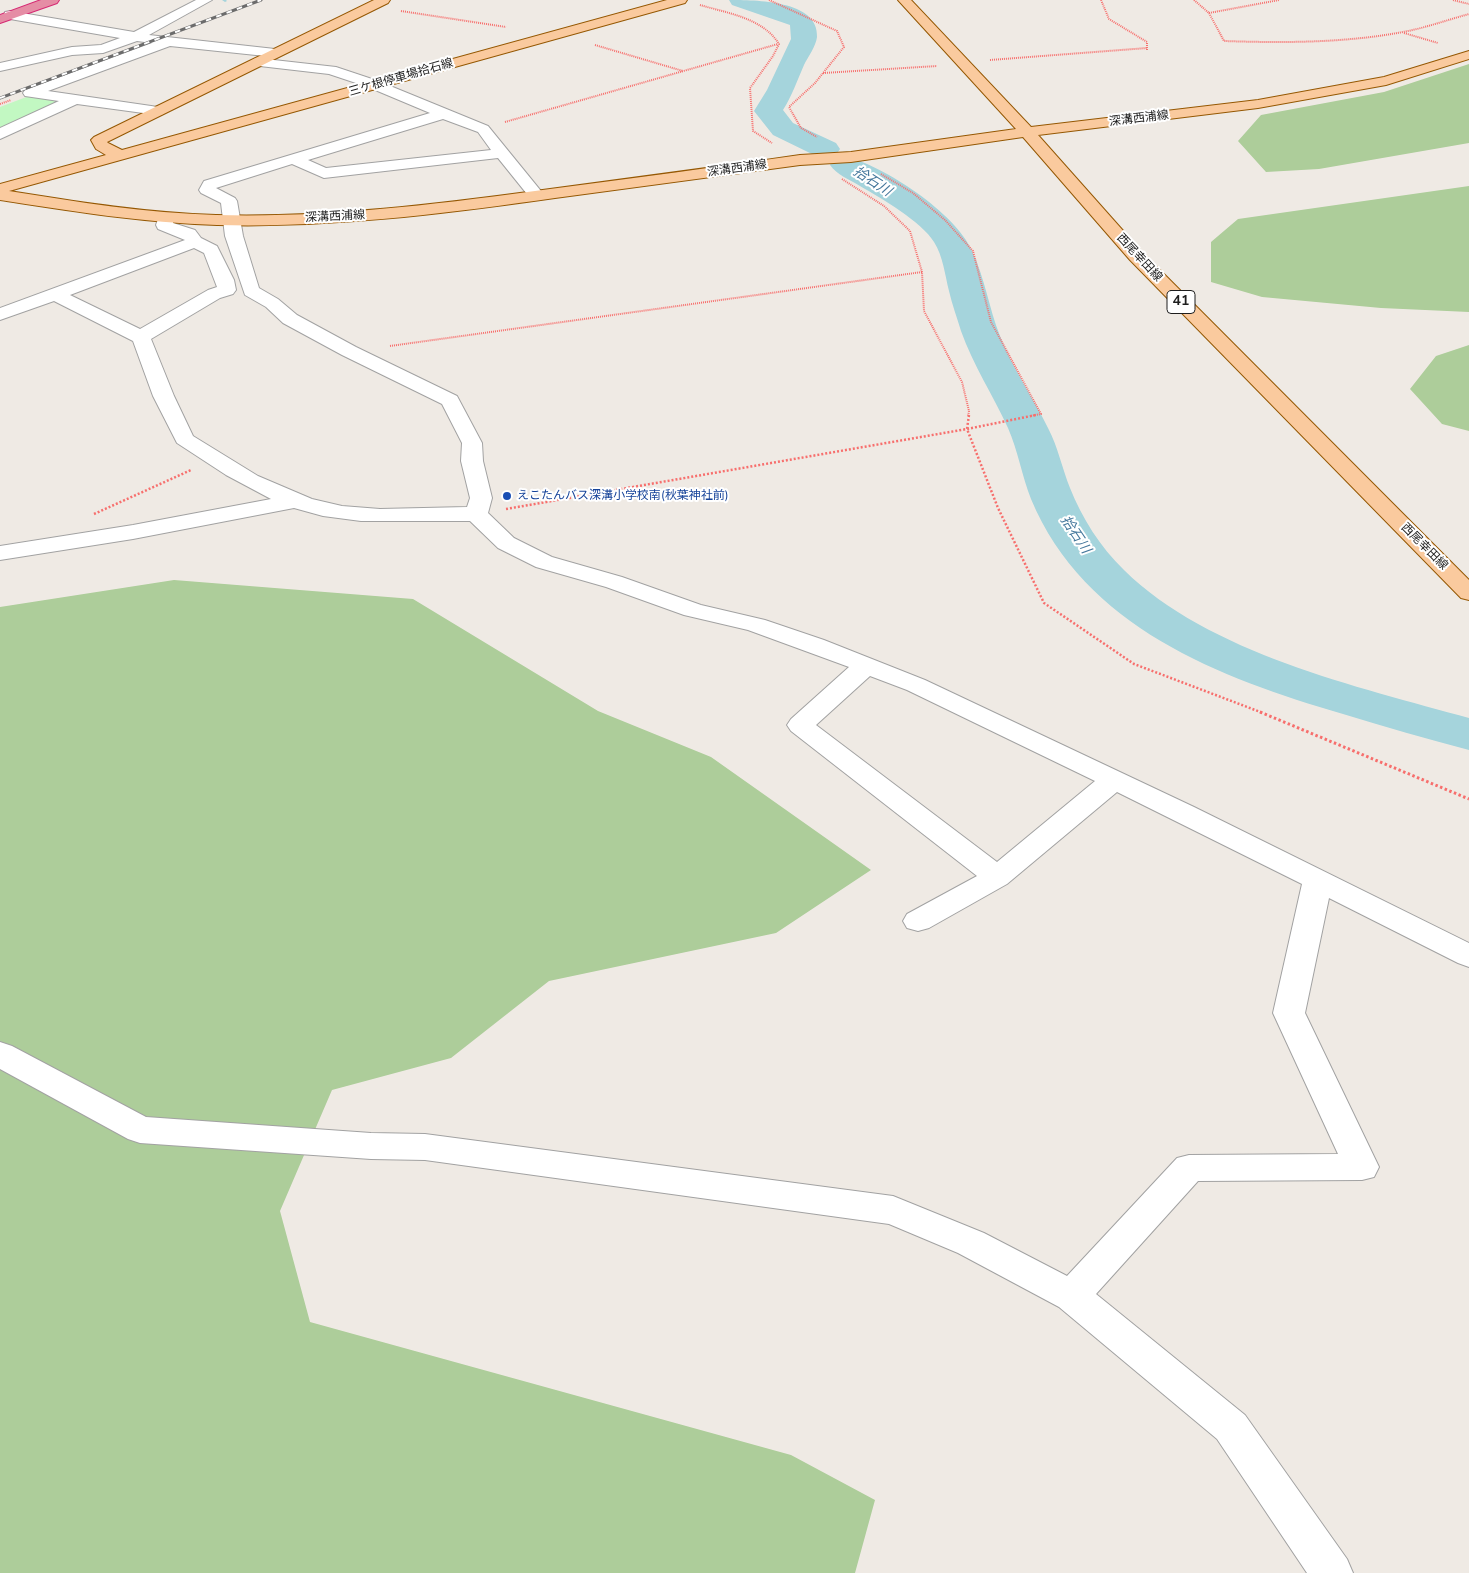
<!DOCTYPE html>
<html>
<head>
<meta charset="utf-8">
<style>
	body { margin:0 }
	canvas { display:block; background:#efeae4 }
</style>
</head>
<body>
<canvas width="1469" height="1573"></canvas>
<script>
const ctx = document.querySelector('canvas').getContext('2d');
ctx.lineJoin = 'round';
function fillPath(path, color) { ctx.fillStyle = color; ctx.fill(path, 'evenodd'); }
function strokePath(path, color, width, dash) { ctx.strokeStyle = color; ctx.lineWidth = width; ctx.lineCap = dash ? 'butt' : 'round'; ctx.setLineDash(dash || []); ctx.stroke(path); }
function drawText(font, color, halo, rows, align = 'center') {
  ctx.font = font + ' "Nunito Sans","Noto Sans JP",sans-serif'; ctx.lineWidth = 4; ctx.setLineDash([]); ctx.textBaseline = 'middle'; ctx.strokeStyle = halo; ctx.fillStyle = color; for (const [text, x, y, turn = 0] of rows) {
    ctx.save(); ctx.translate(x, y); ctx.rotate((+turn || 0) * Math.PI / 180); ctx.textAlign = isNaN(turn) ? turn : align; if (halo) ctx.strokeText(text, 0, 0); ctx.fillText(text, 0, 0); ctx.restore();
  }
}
const forest = new Path2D(`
	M 1469,64 L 1469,143 L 1319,169 L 1266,172 L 1238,141 L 1261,115 L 1384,92 Z
	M 1469,186 L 1469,312 L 1381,308 L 1262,297 L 1211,282 L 1211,242 L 1238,219 Z
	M 1469,345 L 1469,431 L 1442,424 L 1410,389 L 1436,356 Z
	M 174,580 L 413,599 L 598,711 L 711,757 L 871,870 L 776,933 L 549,981 L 451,1058 L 332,1090 L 280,1211 L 310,1322 L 791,1455 L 875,1500 L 855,1573 L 0,1573 L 0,607 Z`);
const park = new Path2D(`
	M 29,96 L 65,102 L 0,130 L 0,107 Z`);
const stream = new Path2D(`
	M 222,0 L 226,0 L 227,1 L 225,2 Z`);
const river = new Path2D(`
	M 729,0 C 755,0 819,0 817,37 C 816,46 808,57 804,65 C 797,81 792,96 783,110 L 793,123 L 836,143 L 840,149 L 836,155 L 825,158 L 814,155 L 773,135 L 754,111 L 767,90 L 791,39 L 790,25 L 732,5 Z
	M 845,156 C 884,166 956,213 972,251 C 985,278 989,309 1000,336 C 1013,369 1033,397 1048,428 C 1058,447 1062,468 1070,488 C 1082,518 1100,547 1124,570 C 1208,653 1358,687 1469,718 L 1469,750 C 1427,739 1385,727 1343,714 C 1220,678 1084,627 1031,499 C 1022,476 1018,451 1008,428 C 993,395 973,365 961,331 C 957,318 952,304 949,291 C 945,275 943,256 934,242 C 922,222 881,198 860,186 C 849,179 837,175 830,165 L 834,158 Z`);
const pathFar2 = new Path2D(`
	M 769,0 L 837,31 L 844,47 L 815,83 L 789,107 L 801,128 L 817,137
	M 1101,0 L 1109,19 L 1147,42 L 1147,51
	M 1194,0 L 1209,13 L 1224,41 C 1284,43 1344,43 1403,32 C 1425,28 1447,20 1469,14
	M 1453,0 L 1469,4
	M 700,5 C 727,13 763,18 779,44 L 773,56 L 750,88 L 753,131 L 772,143
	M 401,11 L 506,27
	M 1209,13 L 1279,0
	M 1404,33 L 1438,43
	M 595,45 L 683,71
	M 990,60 L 1147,48
	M 823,73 L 937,66
	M 0,104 L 11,100
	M 505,122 L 778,44
	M 881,174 L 913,193 L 945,220 L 973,251 L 991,322 L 1041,414 L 1030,416
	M 842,179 L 884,206 L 910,231 L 922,272 L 924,311 L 962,382 L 969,411 L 968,416
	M 390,346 L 922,272`);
const pathFar1 = new Path2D(`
	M 969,415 L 967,429 L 998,508 L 1044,603 L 1134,664 L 1263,713
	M 506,509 L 967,429 L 1036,415
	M 94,514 L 191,470`);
const path = new Path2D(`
	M 1260,712 L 1469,799`);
const minor = new Path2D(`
	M 196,0 L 212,0 L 149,35 L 275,49 L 282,53 L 275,57 L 170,46 L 48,91 L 158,107 L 163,108 L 165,111 L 163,114 L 158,115 L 77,104 L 0,139 L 0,128 L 59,101 L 25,96 L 23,93 L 25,90 L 152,43 L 137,41 L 103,53 L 72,55 L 0,71 L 0,63 L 72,47 L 101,45 L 120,38 L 10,19 L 4,15 L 5,12 L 10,11 L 134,32 Z
	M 256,58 L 336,67 L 378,81 L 488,126 L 545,196 L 543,199 L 531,199 L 498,158 L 324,178 L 292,164 L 216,188 L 235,198 L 237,201 L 243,236 L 259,288 L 278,299 L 297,315 L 356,347 L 457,396 L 482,443 L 483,461 L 492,498 L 488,513 L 514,538 L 552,557 L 622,577 L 701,605 L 765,620 L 824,640 L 925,680 L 1194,807 L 1469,943 L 1469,967 L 1458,963 L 1329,898 L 1305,1013 L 1379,1167 L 1374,1177 L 1362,1180 L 1198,1181 L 1096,1294 L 1245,1415 L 1347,1559 L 1353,1573 L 1307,1573 L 1217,1439 L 1059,1307 L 958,1253 L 889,1224 L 425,1160 L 371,1159 L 140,1143 L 128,1139 L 0,1069 L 0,1042 L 12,1046 L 146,1117 L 371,1133 L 425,1134 L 893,1196 L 984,1233 L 1067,1276 L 1177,1158 L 1189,1155 L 1338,1154 L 1273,1013 L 1302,884 L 1117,792 L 1007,884 L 929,928 L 918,931 L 907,928 L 903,921 L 907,914 L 977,876 L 791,731 L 787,725 L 791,719 L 849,667 L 748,630 L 684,615 L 606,587 L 536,567 L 498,548 L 470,521 L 361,521 L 323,516 L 294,508 L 133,539 L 0,560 L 0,546 L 133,525 L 271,499 L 226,475 L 177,443 L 153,396 L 133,341 L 54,301 L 0,320 L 0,308 L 185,240 L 158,229 L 156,225 L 160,213 L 172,213 L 174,217 L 173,223 L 195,230 L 201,238 L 217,246 L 234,280 L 236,290 L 233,294 L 220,298 L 151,339 L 174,396 L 193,436 L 258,476 L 312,499 L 342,506 L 380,509 L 467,507 L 470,498 L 461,461 L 462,443 L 442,404 L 342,355 L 283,323 L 266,307 L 245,295 L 225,236 L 221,203 L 201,193 L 199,190 L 204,181 L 430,113 L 368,87 L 329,74 L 251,65 L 249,62 ZM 443,119 L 478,132 L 491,150 L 326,168 L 308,160 ZM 194,248 L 204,253 L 217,287 L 208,290 L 140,329 L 70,295 ZM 870,676 L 907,690 L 1095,781 L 997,862 L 816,725 Z`);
const major = new Path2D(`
	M 374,0 L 390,0 L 388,3 L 107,142 L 108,143 L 122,150 L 667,0 L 687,0 L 685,3 L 9,191 C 78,202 146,213 216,215 C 327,218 440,204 550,189 C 634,178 717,167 800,155 L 851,152 L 1016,129 L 898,0 L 911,0 L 1031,127 L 1258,100 L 1384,77 L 1469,51 L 1469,59 L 1386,85 L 1258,108 L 1038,135 L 1142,252 L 1469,580 L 1469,600 L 1461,598 L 1130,260 L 1023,137 L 851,162 L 800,165 C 719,176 637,187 555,198 C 443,214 330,228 217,225 C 144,223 72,211 0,200 L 0,184 L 106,155 L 96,149 L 91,140 L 94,137 Z`);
const highway = new Path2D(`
	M 41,0 L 59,0 L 57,3 L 0,23 L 0,15 Z`);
const rail = new Path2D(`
	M 0,98 L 261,0`);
const markers = [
	[507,496,5,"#1a4fb4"]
];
const farStreetnames = [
	["三ケ根停車場拾石線",401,78,-16],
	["深溝西浦線",1139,119,-7],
	["深溝西浦線",737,169,-8],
	["深溝西浦線",335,217,-3],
	["西尾幸田線",1139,258,47],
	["西尾幸田線",1424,547,45]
];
const farTransitnames = [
	["えこたんバス深溝小学校南(秋葉神社前)",517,496]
];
const farWaternames = [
	["拾石川",872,182,33],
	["拾石川",1075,535,56]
];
const shields = [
	[1181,302,28]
];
const shieldNames = [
	["41",1181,302]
];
fillPath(forest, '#adcd9a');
fillPath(park, '#c2f8c2');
fillPath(stream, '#a5d4dc');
fillPath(river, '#a5d4dc');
strokePath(minor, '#a2a2a2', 2);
strokePath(major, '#955803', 2);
strokePath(highway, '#d62873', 2);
strokePath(pathFar2, '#f76f6d', 2, [1, 1]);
strokePath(pathFar1, '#f76f6d', 2.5, [2, 2]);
strokePath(path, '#f76f6d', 3, [2.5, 2.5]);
fillPath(minor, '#fff');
fillPath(major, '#faca9e');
fillPath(highway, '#e58da5');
strokePath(rail, '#6c6c6c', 3);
strokePath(rail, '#fff', 2, [5.5]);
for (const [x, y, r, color] of markers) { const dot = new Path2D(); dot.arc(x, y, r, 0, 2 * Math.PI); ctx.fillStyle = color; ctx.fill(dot); strokePath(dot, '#fff', 2); }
drawText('12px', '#1e1e1e', '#fff', farStreetnames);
drawText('12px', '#164399', '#fff', farTransitnames, 'left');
drawText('italic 14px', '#46789c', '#fff', farWaternames);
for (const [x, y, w] of shields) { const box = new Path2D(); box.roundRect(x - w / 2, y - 11.5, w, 23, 4); ctx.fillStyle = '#fff'; ctx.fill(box); strokePath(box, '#1e1e1e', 1); }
drawText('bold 14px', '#1e1e1e', null, shieldNames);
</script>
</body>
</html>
